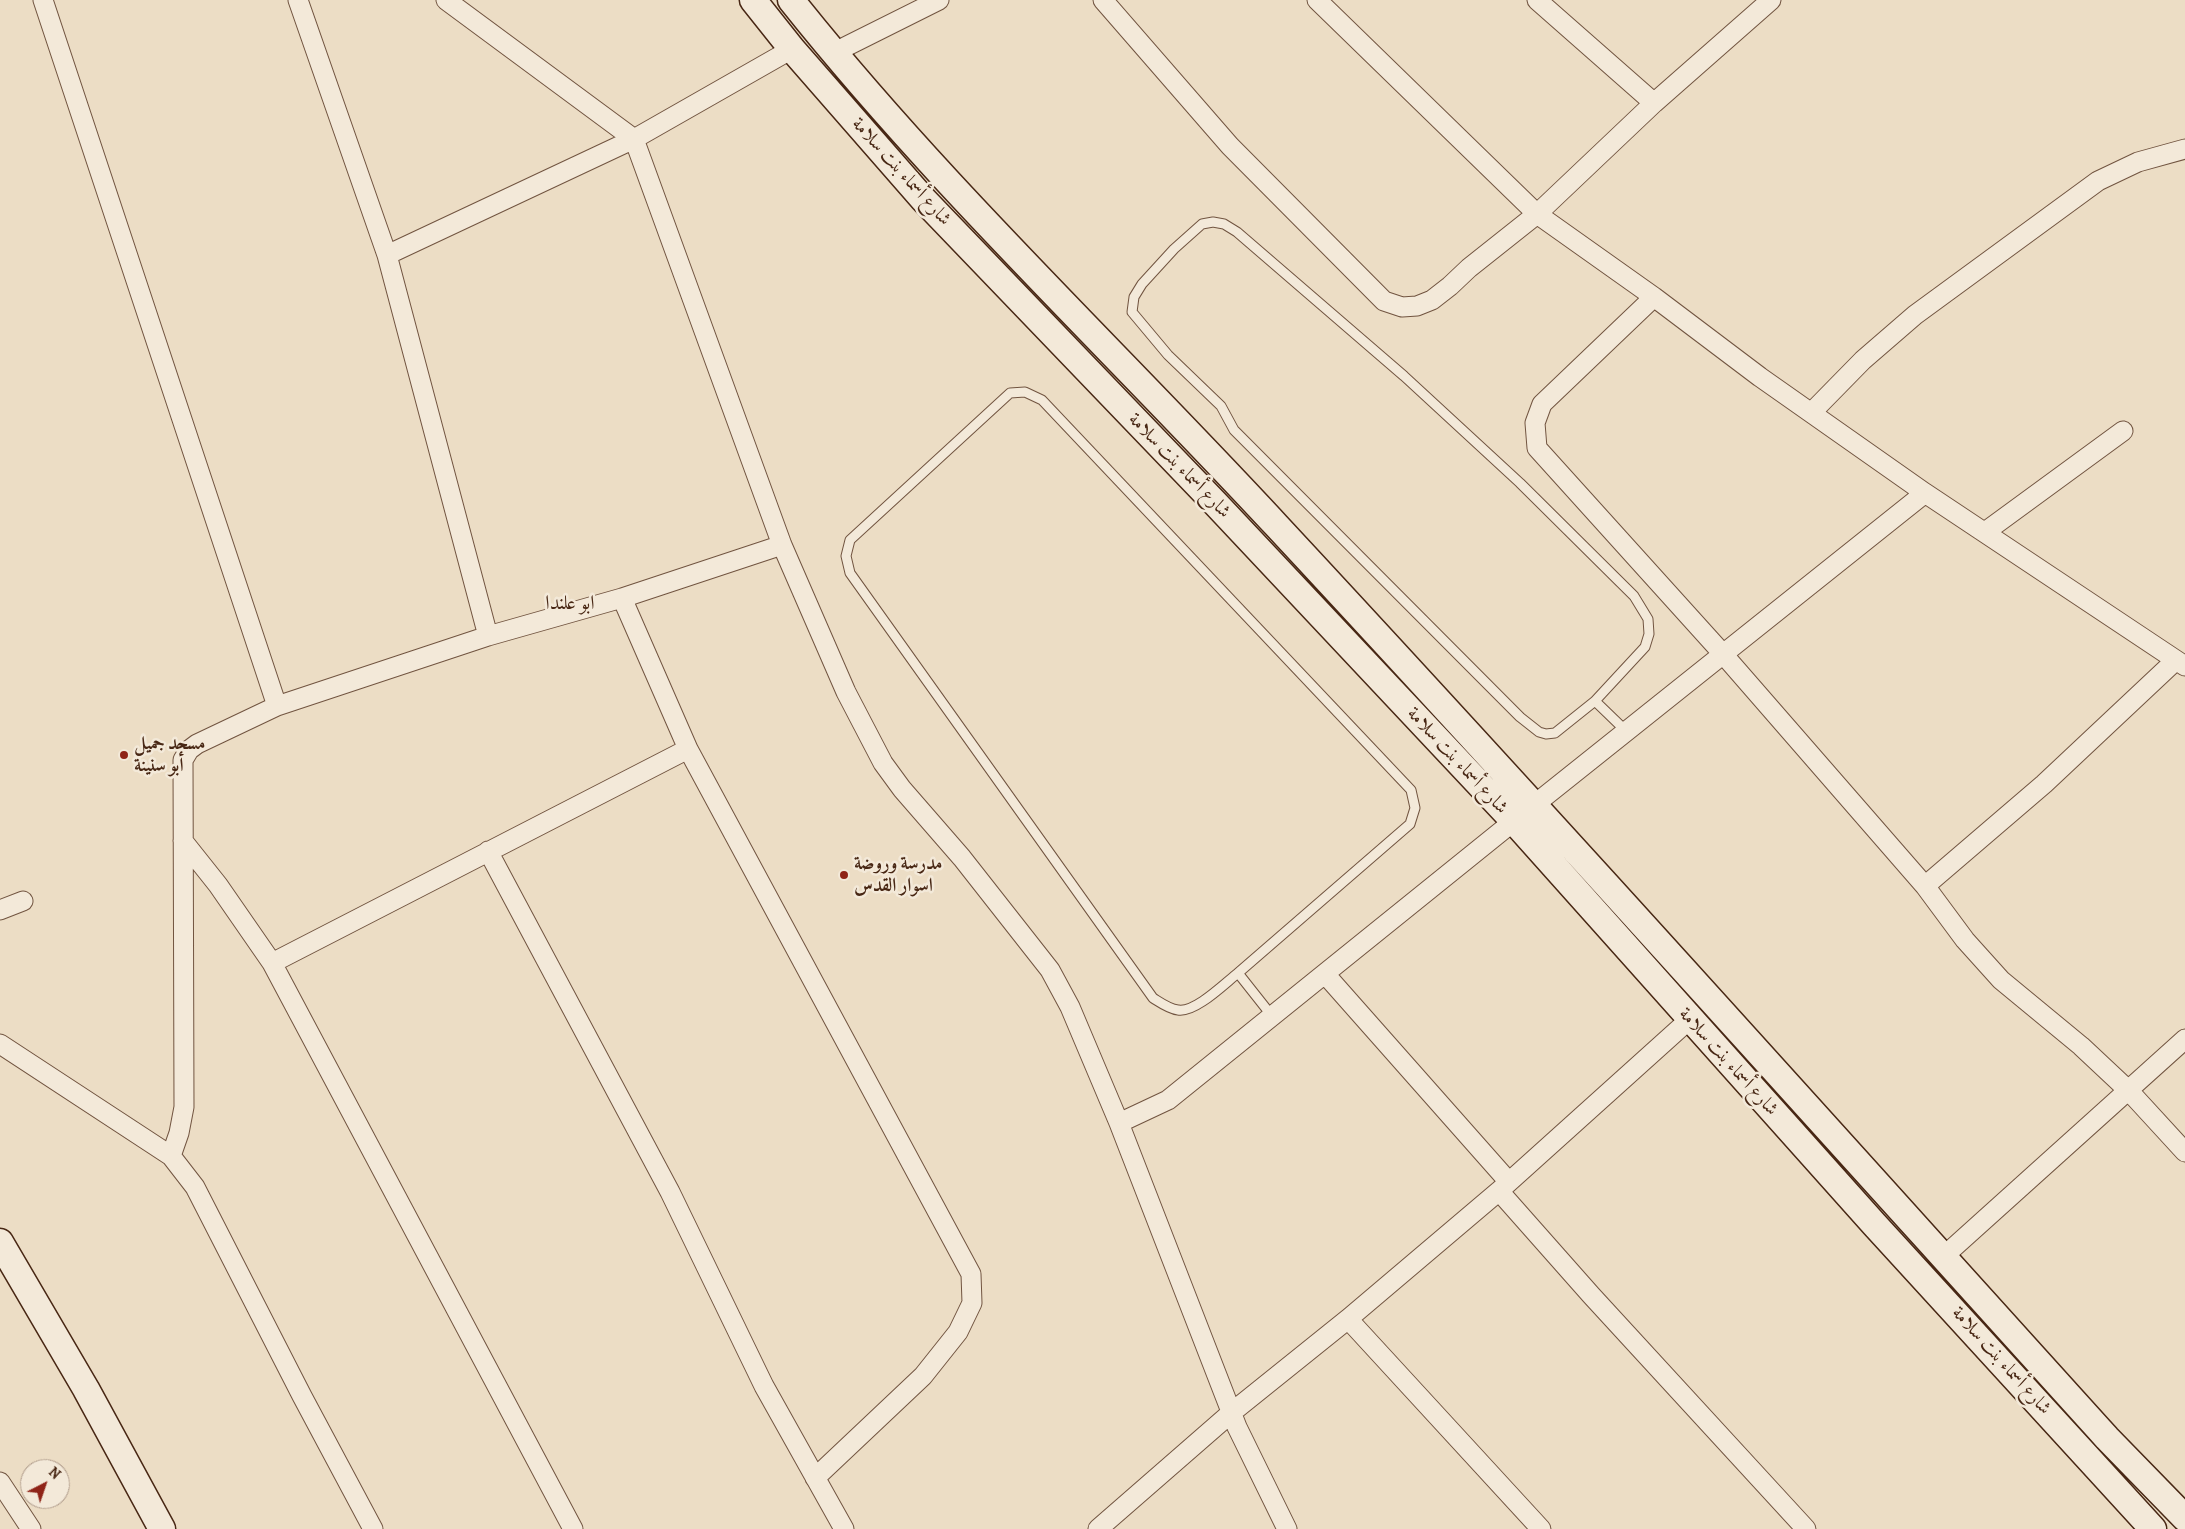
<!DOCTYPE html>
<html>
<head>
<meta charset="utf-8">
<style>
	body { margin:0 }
	#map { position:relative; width:2185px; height:1529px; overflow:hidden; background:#ecddc5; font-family:Alegreya,serif }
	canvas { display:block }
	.north { position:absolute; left:20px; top:1459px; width:50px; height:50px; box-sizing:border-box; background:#f3e9d9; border:1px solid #af9b8a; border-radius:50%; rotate:41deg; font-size:14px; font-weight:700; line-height:20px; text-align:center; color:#482714 }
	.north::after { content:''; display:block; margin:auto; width:18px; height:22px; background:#8f2418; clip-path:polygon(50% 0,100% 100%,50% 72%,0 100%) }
</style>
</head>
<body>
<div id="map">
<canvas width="2185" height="1529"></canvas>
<div class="north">N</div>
</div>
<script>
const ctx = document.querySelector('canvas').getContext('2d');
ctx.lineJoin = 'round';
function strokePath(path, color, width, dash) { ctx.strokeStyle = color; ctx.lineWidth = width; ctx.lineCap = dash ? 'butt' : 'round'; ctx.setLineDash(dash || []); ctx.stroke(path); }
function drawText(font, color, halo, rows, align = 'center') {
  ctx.font = font + ' Alegreya,Amiri,serif'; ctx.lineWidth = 5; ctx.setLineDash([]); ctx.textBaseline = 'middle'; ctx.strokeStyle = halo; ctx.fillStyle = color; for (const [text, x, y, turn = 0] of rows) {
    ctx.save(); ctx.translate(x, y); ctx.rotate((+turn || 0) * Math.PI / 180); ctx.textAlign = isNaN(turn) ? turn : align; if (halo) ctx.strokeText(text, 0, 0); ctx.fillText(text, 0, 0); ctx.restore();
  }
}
const lane = new Path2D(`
	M 1213,222 L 1224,224 L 1237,232 L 1404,376 L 1520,483 L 1634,596 L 1648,619 L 1649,634 L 1645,647 L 1595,701 L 1555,733 L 1546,734 L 1539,732 L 1520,717 L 1234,430 L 1221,406 L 1168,355 L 1132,312 L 1134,297 L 1142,284 L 1174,249 L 1202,224 Z
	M 1595,701 L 1626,731
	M 1238,973 L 1410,824 L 1415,808 L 1411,790 L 1042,400 L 1025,392 L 1010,393 L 850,540 L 846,556 L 850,573 L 1153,998 C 1161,1003 1169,1009 1178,1010 C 1195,1013 1224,984 1238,973 L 1272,1016`);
const street = new Path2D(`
	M 43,0 L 277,706
	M 298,0 L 387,255 L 488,636
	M 446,0 L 634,139 L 782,545 L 846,692 L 883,763 L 902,789 L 962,858 L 1050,970 L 1070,1007 L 1119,1123 L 1237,1427 L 1287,1529
	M 1103,0 L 1230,146 L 1384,301 L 1402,307 L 1417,306 L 1432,300 L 1450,286 L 1469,268 L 1537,214 L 1654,103 L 1771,0
	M 1317,0 L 1537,214 L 1654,297 L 1760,377 L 1925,493 L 2185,666
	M 1537,0 L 1654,103
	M 833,53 L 939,0
	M 387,255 L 634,139 L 792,49
	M 1654,297 L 1542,404 L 1535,423 L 1537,448 L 1723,654 L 1925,886 L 1965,940 L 2001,980 L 2081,1046 L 2129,1091 L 2185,1152
	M 1812,412 L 1863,360 L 1915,315 L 2098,181 L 2138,162 L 2185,149
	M 1985,532 L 2123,431
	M 622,598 L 688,749 L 971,1274 L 972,1303 L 958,1332 L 923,1376 L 815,1478
	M 1534,805 L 1925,493
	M 183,841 L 218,885 L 272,963 L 573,1529
	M 488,851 L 670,1192 L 764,1386 L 844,1529
	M 1925,886 L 2044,784 L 2176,660
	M 0,910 L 23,901
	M 272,963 L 688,749
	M 1325,974 L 1509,1182
	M 0,1044 L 171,1156 L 195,1187 L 302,1396 L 373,1529
	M 1119,1123 L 1168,1100 L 1514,821
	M 171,1156 L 179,1133 L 184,1107 L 183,760 L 189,750 L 197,744 L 277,706 L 488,636 L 622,598 L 782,545
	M 1499,1191 L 1591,1295 L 1806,1529
	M 1943,1257 L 2185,1039
	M 1348,1319 L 1541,1529
	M 0,1482 L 31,1529
	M 1098,1529 L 1231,1413 L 1348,1319 L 1499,1191 L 1690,1019`);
const secondary = new Path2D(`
	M 753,0 L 792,49 L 923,199 L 1216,504 L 1514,821 L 1874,1224 L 2153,1529
	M 791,0 C 939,186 1114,350 1276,525 C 1556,826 1831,1133 2107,1438 L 2185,1518
	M 0,1242 L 86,1389 L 162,1529`);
const markers = [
	[124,755,5,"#8f2418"],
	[844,875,5,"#8f2418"]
];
const streetNames = [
	["شارع أسماء بنت سلامة",901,172,48],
	["شارع أسماء بنت سلامة",1179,466,46],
	["شارع أسماء بنت سلامة",1457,761,47],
	["شارع أسماء بنت سلامة",1728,1062,48],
	["شارع أسماء بنت سلامة",2001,1361,48]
];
const poiNames = [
	["مسجد جميل",134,744],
	["أبو سنينة",134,766],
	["مدرسة وروضة",854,864],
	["اسوار القدس",854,886]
];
const neighbourhoodNames = [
	["ابو علندا",570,604]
];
strokePath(lane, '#715440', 11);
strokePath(street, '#715440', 21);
strokePath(secondary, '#482714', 29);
strokePath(lane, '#f3e9d9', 9);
strokePath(street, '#f3e9d9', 19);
strokePath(secondary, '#f3e9d9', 26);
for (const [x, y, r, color] of markers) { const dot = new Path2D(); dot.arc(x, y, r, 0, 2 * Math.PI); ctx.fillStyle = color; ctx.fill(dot); strokePath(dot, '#f3e9d9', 2); }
drawText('19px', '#482714', '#f3e9d9', streetNames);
drawText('bold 19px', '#482714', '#f3e9d9', poiNames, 'left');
drawText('20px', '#482714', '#f3e9d9', neighbourhoodNames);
</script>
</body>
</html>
